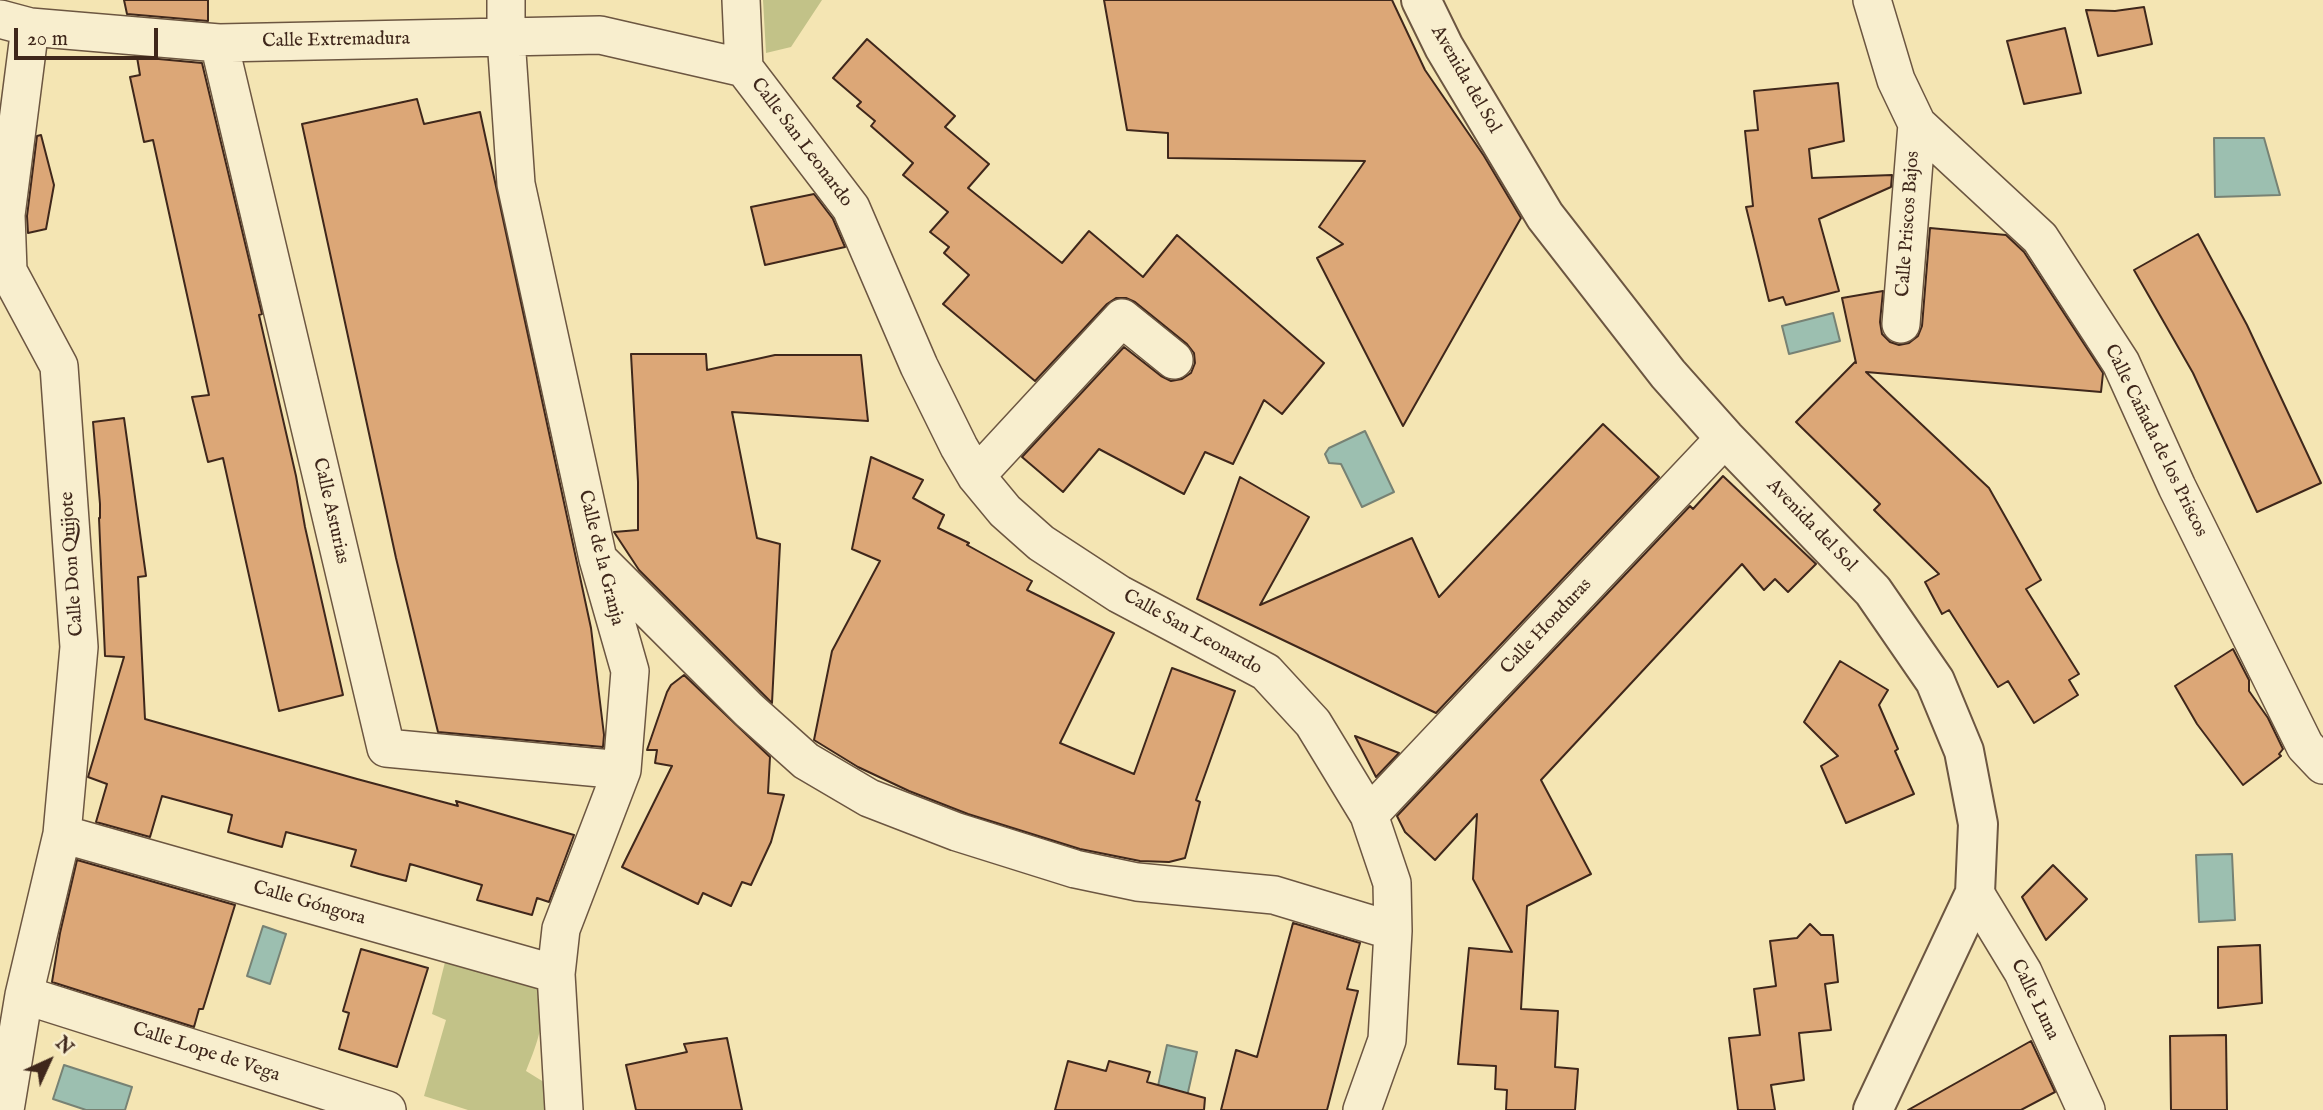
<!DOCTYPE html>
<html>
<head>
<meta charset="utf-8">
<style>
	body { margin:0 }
	#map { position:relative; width:2323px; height:1110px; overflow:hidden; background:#f4e5b3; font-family:"IM FELL English",serif }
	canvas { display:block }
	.north { position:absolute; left:14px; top:1026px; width:70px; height:70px; -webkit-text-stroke:5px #f8eece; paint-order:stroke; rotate:45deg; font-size:19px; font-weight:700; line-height:28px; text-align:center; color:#3f271b }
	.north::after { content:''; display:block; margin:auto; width:24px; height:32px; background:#3f271b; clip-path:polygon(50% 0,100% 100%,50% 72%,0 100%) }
	.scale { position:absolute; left:14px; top:28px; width:144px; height:32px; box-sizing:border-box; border:4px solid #3f271b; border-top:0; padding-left:9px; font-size:21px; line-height:24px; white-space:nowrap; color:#3f271b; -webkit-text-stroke:5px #f8eece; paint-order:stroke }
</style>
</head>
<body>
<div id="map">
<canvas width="2323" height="1110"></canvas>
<div class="north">N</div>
<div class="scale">20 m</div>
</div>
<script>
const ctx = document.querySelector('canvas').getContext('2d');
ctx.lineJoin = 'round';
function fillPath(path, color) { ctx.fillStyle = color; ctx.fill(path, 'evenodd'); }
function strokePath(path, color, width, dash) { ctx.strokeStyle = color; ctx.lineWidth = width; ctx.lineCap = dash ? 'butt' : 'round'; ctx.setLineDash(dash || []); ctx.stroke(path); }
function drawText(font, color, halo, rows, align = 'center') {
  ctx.font = font + ' "IM FELL English",serif'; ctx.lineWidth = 5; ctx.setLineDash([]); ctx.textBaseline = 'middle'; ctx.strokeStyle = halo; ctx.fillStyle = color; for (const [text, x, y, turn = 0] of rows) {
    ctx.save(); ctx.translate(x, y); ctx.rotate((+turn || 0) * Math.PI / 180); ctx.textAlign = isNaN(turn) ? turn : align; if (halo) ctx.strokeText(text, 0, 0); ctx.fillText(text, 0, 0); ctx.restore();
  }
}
const green = new Path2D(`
	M 763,0 L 822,0 L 791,47 L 766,53 Z
	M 445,962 L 542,990 C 544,1025 539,1039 526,1071 L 547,1084 L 549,1110 L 468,1110 L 424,1096 L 446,1020 L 432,1014 Z`);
const water = new Path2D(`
	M 2214,138 L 2264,138 L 2280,195 L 2215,197 Z
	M 1833,313 L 1840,341 L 1789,354 L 1782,326 Z
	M 1365,431 L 1394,492 L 1362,507 L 1341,464 L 1329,463 L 1325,454 L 1329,448 Z
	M 2232,854 L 2235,920 L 2199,922 L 2196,855 Z
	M 263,926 L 286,934 L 270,984 L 247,976 Z
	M 1167,1045 L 1197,1052 L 1184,1110 L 1154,1104 Z
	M 64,1065 L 132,1087 L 125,1110 L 86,1110 L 53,1099 Z`);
const building = new Path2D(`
	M 124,0 L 208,0 L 208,21 L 127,14 Z
	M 1104,0 L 1392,0 L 1425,70 L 1484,156 L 1521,218 L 1403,426 L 1317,258 L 1343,244 L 1319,227 L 1365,161 L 1168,158 L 1168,133 L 1127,130 Z
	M 2144,7 L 2152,44 L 2098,56 L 2086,10 L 2115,11 Z
	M 2065,28 L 2081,93 L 2024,104 L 2007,41 Z
	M 867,39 L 955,116 L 945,127 L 989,164 L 968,188 L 1062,263 L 1089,231 L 1143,277 L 1177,235 L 1324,363 L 1282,414 L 1264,400 L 1233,464 L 1205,452 L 1184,494 L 1099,449 L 1063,492 L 1022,457 L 1124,347 L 1161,376 L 1171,381 L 1182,379 L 1191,373 L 1195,363 L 1194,353 L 1187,344 L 1135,302 L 1126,298 L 1116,298 L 1107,304 L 1035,381 L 943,304 L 969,275 L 944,253 L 949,247 L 930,232 L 948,212 L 903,175 L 913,163 L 871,126 L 875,121 L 857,106 L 861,102 L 833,78 Z
	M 137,57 L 202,63 L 262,314 L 259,315 L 296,476 L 305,527 L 343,695 L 279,711 L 223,458 L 208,462 L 192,397 L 209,395 L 153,140 L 144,142 L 130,77 L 140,75 Z
	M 1838,83 L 1844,141 L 1809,149 L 1812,178 L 1892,175 L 1891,187 L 1819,219 L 1839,291 L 1786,305 L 1783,297 L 1769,301 L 1746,207 L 1753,206 L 1745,131 L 1758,130 L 1754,91 Z
	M 417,99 L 424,124 L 480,112 L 591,628 L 604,735 L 603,747 L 438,732 L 396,558 L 302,124 Z
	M 41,135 L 54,185 L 46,229 L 28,233 L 27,216 L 37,136 Z
	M 814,194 L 833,219 L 845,247 L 765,265 L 751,207 Z
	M 1930,228 L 2006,235 L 2024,252 L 2103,373 L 2101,392 L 1866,372 L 1989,488 L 2041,580 L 2026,589 L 2079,674 L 2069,680 L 2078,695 L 2034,723 L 2008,681 L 1998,687 L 1949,610 L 1942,614 L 1925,582 L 1939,574 L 1874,510 L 1880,504 L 1796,422 L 1855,362 L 1856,363 L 1842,298 L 1883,291 L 1880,322 L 1882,334 L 1890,342 L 1899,345 L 1909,343 L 1918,336 L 1922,326 Z
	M 2198,234 L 2247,325 L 2321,483 L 2257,512 L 2193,373 L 2134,270 Z
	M 631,354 L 706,354 L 707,370 L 775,355 L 861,355 L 868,421 L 732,412 L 757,538 L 780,544 L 772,703 L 639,570 L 614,532 L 638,530 L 638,482 Z
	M 124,418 L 146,576 L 138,577 L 145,719 L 357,779 L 458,806 L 456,801 L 574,835 L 549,902 L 537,898 L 532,915 L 477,900 L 482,885 L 410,864 L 406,881 L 379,874 L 351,866 L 356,850 L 286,832 L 282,847 L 256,840 L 228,832 L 232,815 L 162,796 L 150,837 L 96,822 L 107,784 L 88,777 L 124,657 L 105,656 L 99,518 L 100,518 L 100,504 L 93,422 Z
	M 1603,424 L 1659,477 L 1436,713 L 1197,599 L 1240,477 L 1309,517 L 1260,605 L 1412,538 L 1439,597 Z
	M 871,457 L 923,480 L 913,498 L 944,515 L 938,528 L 969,543 L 967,545 L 1032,581 L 1027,590 L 1114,633 L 1060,743 L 1134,774 L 1172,668 L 1235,691 L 1196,800 L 1200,802 L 1185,858 L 1169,862 L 1140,861 L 1080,849 L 968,814 L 909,791 L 858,767 L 814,740 L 832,651 L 880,561 L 852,549 Z
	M 1723,476 L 1816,564 L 1788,592 L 1775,579 L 1764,590 L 1742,564 L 1541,780 L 1591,874 L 1527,906 L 1521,1009 L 1558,1011 L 1555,1067 L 1578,1069 L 1575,1110 L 1506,1110 L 1507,1090 L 1495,1089 L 1496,1066 L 1458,1064 L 1469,948 L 1512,952 L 1473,879 L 1477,814 L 1435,860 L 1405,832 L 1397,816 L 1690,506 L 1693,509 Z
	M 2233,649 L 2249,680 L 2249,691 L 2268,718 L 2283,749 L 2279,754 L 2281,756 L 2243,785 L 2197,724 L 2175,686 Z
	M 1840,661 L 1888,690 L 1879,705 L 1898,749 L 1895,751 L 1914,794 L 1846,823 L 1821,766 L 1838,756 L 1804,722 Z
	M 684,675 L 770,757 L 768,793 L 784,795 L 771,842 L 751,885 L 742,882 L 731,906 L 703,893 L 698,904 L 622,867 L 672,766 L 655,763 L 657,750 L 647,750 L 667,692 L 671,685 Z
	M 1355,736 L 1399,753 L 1376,777 Z
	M 77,860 L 235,905 L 203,1009 L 199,1009 L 194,1027 L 52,982 L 60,933 Z
	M 2053,865 L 2087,899 L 2046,940 L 2022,897 Z
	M 1293,923 L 1360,943 L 1347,989 L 1358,991 L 1327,1110 L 1221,1110 L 1236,1050 L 1257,1057 Z
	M 1810,924 L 1821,935 L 1833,935 L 1838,982 L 1825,984 L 1831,1030 L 1799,1033 L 1804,1080 L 1771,1085 L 1775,1110 L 1738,1110 L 1729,1038 L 1760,1035 L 1754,989 L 1776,986 L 1770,941 L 1797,938 Z
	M 2260,945 L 2262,1003 L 2218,1008 L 2218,947 Z
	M 361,949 L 428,968 L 397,1067 L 339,1049 L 349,1013 L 343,1011 Z
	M 2226,1035 L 2227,1110 L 2171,1110 L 2170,1036 Z
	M 727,1038 L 742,1110 L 636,1110 L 626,1065 L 687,1052 L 684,1044 Z
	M 2031,1041 L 2055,1092 L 2021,1110 L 1908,1110 Z
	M 1068,1061 L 1106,1071 L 1109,1061 L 1150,1072 L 1147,1082 L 1205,1098 L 1204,1110 L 1055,1110 Z`);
const minor = new Path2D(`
	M 506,0 L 506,38 L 516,184 L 598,559 L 630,671 L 622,770 L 561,929 L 556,974 L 564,1110
	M 741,0 L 744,68
	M 1872,0 L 1896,80 L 1917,124 L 2040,238 L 2121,363 L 2177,487 L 2305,746 L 2323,765
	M 0,19 L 30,27 L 219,43 L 600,35 L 744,68 L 851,208 L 919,366 L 959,447 L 976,476 L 1005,511 L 1041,543 L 1119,594 L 1266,672 L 1313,723 L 1369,815 L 1392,883 L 1393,931 L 1387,1040 L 1362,1110
	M 219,43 L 386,748 L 622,770
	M 1901,324 L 1917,124
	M 976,476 L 1122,318 L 1174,360
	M 601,562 L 749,710 L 806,761 L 869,798 L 957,832 L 1075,869 L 1137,882 L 1274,895 L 1393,931
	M 1369,815 L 1725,438
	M 62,834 L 556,974
	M 1975,893 L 2023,972 L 2086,1110
	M 24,995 L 387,1110
	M 5,1110 L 24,995 L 62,834 L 79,647 L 59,366 L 8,271 L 6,215 L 30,27`);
const tertiary = new Path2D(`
	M 1421,0 L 1444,47 L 1545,216 L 1668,374 L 1725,438 L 1873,591 L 1935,681 L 1964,751 L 1978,824 L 1975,893 L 1873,1110`);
const streetNames = [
	["Calle Extremadura",336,41,-1],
	["Avenida del Sol",1465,80,60],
	["Calle San Leonardo",801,143,53],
	["Calle Priscos Bajos",1909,224,-86],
	["Calle Cañada de los Priscos",2155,441,64],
	["Calle Asturias",330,511,77],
	["Avenida del Sol",1811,526,46],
	["Calle de la Granja",600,558,76],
	["Calle Don Quijote",73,564,-94],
	["Calle Honduras",1547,627,-47],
	["Calle San Leonardo",1192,633,29],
	["Calle Góngora",309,904,16],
	["Calle Luna",2034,1000,64],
	["Calle Lope de Vega",206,1053,18]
];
fillPath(green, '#c2c288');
fillPath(water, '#9cbfb0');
strokePath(water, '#778274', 2);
fillPath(building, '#dca777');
strokePath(building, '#3f271b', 2);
strokePath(minor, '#6c5641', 40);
strokePath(tertiary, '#6c5641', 42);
strokePath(minor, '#f8eece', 37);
strokePath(tertiary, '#f8eece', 38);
drawText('19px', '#3f271b', '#f8eece', streetNames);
</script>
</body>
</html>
